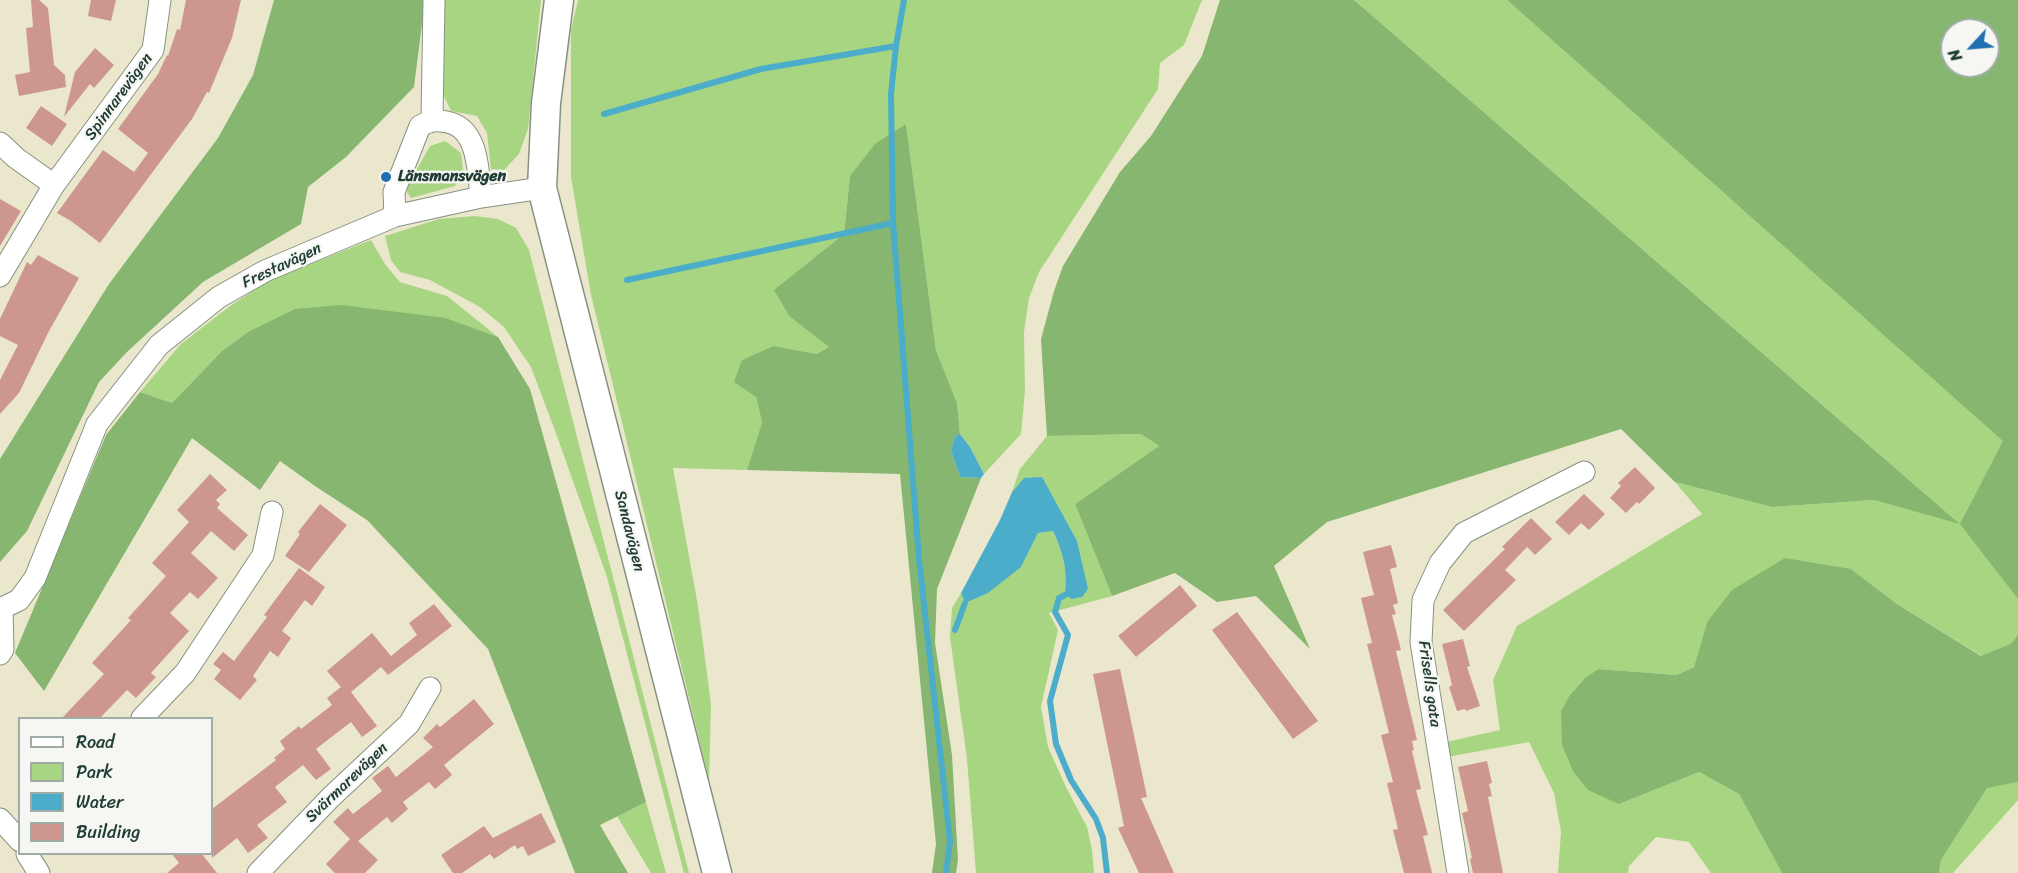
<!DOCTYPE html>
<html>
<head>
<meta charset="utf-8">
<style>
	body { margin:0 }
	#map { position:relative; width:2018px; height:873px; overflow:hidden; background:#ebe7cd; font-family:Sriracha,sans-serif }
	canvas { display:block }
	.legend { position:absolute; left:18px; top:717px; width:195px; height:138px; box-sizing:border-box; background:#f6f6f2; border:2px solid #a0aca6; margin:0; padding:8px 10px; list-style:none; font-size:18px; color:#1f3d34 }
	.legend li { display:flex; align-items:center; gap:12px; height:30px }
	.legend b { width:30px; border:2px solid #a0aca6 }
	.north { position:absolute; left:1940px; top:18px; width:60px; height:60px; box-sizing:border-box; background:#f6f6f2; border:2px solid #a0aca6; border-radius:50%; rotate:244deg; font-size:16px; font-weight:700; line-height:24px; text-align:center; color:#1f3d34 }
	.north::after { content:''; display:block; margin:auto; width:21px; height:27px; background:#1f6fb2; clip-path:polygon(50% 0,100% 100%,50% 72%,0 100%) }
</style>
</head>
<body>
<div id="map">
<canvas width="2018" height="873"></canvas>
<ul class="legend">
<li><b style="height:8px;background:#fff"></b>Road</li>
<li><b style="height:16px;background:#a8d582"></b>Park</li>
<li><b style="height:16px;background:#4cadcb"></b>Water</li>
<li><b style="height:16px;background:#cd9790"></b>Building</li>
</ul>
<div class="north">N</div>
</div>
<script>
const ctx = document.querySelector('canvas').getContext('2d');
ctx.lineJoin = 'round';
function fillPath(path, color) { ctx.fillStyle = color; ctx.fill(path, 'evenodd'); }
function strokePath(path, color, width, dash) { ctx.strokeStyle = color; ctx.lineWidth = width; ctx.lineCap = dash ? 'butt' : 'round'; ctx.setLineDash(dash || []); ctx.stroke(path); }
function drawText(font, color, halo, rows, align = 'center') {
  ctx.font = font + ' Sriracha,sans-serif'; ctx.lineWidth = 4.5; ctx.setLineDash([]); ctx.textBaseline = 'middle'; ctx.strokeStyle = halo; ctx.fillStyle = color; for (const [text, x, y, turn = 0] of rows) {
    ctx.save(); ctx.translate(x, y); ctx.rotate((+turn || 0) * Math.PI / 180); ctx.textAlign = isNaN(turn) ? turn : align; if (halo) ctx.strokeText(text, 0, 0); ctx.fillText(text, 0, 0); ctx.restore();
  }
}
const green = new Path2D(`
	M 445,0 L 541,0 L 528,129 L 519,154 L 504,170 L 491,169 L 487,133 L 477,116 L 451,111 L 442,92 Z
	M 578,0 L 1202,0 L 1184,45 L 1160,63 L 1158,89 L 1039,272 L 1029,298 L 1024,332 L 1025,390 L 1021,434 L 984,474 L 970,447 L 960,434 L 957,403 L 936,350 L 906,124 L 850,176 L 844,234 L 775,290 L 789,316 L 830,347 L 817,354 L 774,346 L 756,397 L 762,422 L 747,470 L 673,468 L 698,606 L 711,704 L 709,780 L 591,295 L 571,177 L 571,30 Z
	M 1354,0 L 1507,0 L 2004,441 L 1961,524 L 2018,599 L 2018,635 L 2010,644 L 1982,656 L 1897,604 L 1851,569 L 1707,622 L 1694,667 L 1677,675 L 1598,669 L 1585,678 L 1569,696 L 1561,711 L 1619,804 L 1699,772 L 1739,794 L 1782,873 L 1711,873 L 1689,842 L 1656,837 L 1629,866 L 1628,873 L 1558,873 L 1561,832 L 1554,793 L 1529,742 L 1447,757 L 1446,742 L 1500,730 L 1493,680 L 1517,626 L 1702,514 L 1675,482 L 1772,507 L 1874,500 L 1959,523 Z
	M 445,141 L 461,153 L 463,169 L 455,186 L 411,198 L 407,192 L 409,183 L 430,146 Z
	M 475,216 L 498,219 L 516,228 L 529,250 L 689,873 L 684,873 L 607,577 L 557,436 L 531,367 L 504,327 L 480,307 L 430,280 L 400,272 L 391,260 L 385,236 L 439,219 Z
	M 371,240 L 385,264 L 400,282 L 447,296 L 498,337 L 446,318 L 248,332 L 222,351 L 172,403 L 140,392 L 181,344 L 230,306 L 270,280 Z
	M 1141,434 L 1159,446 L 1075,504 L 1112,596 L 1049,613 L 1058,630 L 1041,707 L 1048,747 L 1066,787 L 1087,827 L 1092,850 L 1094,873 L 976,873 L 967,759 L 950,637 L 952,608 L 961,593 L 965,603 L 1021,567 L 1038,533 L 1053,531 L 1062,552 L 1067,579 L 1088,589 L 1024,478 L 1012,492 L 1020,469 L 1047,436 Z
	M 2018,782 L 2018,800 L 1953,873 L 1939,873 L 1941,860 L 1987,787 Z
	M 646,802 L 666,873 L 651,873 L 617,816 Z`);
const forest = new Path2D(`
	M 274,0 L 425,0 L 414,87 L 346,157 L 308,187 L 301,224 L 203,282 L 127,352 L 99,382 L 27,531 L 0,562 L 0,459 L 109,284 L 218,138 L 253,75 Z
	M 1220,0 L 1354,0 L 1960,524 L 2003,441 L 1507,0 L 2018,0 L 2018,599 L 1960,524 L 1874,500 L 1772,507 L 1675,482 L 1621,429 L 1327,522 L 1274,566 L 1310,649 L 1256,596 L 1217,602 L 1175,573 L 1112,596 L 1075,504 L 1159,446 L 1141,434 L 1047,436 L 1041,339 L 1054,291 L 1063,266 L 1120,172 L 1151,136 L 1202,56 ZM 1952,30 L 1988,30 L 1988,66 L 1952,66 Z
	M 906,124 L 936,350 L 957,403 L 960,434 L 955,436 L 951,451 L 960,477 L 981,478 L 937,589 L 935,643 L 952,755 L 958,860 L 956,873 L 932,873 L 936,844 L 900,474 L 747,470 L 762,422 L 756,397 L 734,382 L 742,360 L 774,346 L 817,354 L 829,347 L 789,316 L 774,290 L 844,234 L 850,176 L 875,144 Z
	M 341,305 L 446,318 L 498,337 L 530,389 L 646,802 L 600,825 L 628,873 L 575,873 L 488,649 L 367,520 L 315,486 L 280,461 L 260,490 L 192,438 L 44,691 L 15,653 L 106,435 L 140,392 L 172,403 L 222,351 L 248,332 L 295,309 Z
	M 1785,558 L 1851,569 L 1897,604 L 1981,656 L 2010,644 L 2018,635 L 2018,782 L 1987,788 L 1941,860 L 1939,873 L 1782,873 L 1739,794 L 1699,772 L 1619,804 L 1588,790 L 1573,771 L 1562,745 L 1561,711 L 1569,696 L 1585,678 L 1598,669 L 1677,675 L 1694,667 L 1707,622 L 1732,590 Z`);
const water = new Path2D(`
	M 960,434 L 970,447 L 984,474 L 981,478 L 960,477 L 951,451 L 955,436 Z
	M 1042,477 L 1077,541 L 1088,589 L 1082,597 L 1072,599 L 1065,595 C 1068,571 1063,552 1053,531 L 1038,533 L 1021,567 L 988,593 L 965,603 L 961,593 L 1000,520 L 1012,492 L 1024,478 Z`);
const stream = new Path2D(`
	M 904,0 L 896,46 L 891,94 L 893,223 L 919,559 L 950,841 L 946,873
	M 604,114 L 761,69 L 896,46
	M 627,280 L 893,223
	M 1065,595 L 1059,598 L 1055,612 L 1068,635 L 1050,701 L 1056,744 L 1071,780 L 1096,819 L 1103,838 L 1107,873
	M 955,630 L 965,603`);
const building = new Path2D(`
	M 31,0 L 39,0 L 48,8 L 54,65 L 65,75 L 66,87 L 19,96 L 15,75 L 30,72 L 26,28 L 33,27 Z
	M 91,0 L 116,0 L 111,21 L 88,16 Z
	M 186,0 L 241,0 L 232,38 L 209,93 L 207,92 L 192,119 L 100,243 L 71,221 L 57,213 L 103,150 L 134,172 L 148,153 L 118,129 L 158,74 L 167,55 L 168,56 L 177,29 L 180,30 Z
	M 95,48 L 114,65 L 94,88 L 90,84 L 64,117 L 75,72 Z
	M 41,106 L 67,124 L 52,146 L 26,128 Z
	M 0,199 L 21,211 L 0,246 Z
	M 38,255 L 79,278 L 49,331 L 19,393 L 0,414 L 0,380 L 18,345 L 0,336 L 0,319 L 27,262 L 31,265 Z
	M 1635,467 L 1655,488 L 1639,504 L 1637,502 L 1626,513 L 1610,498 L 1621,486 L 1618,483 Z
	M 210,474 L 227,490 L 216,500 L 220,504 L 217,508 L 248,535 L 234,551 L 211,531 L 191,553 L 218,578 L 198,599 L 190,592 L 170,613 L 189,631 L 151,673 L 156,677 L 136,698 L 127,690 L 100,718 L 62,718 L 104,674 L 92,663 L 131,620 L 128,618 L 166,576 L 152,563 L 189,522 L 177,510 Z
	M 1584,494 L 1605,514 L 1589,530 L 1581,523 L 1569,535 L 1555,522 Z
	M 320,504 L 347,525 L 309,572 L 285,556 L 300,534 L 298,532 Z
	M 1531,518 L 1552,539 L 1535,555 L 1527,547 L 1505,570 L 1516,580 L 1464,631 L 1443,610 L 1505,549 L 1502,547 Z
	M 1391,545 L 1397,567 L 1390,569 L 1398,603 L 1393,605 L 1396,614 L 1392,615 L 1401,650 L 1396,651 L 1417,740 L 1412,741 L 1414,750 L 1412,751 L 1421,789 L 1416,790 L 1428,835 L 1423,836 L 1432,873 L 1404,873 L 1393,830 L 1398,829 L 1387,783 L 1393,782 L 1381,735 L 1389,733 L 1367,644 L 1372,643 L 1361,598 L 1374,595 L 1363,552 Z
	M 299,568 L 325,587 L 312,606 L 305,600 L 282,631 L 291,638 L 278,657 L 270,651 L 253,676 L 257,680 L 240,700 L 214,679 L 221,670 L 213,664 L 223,652 L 234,661 L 267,617 L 264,615 Z
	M 1180,585 L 1197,606 L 1136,657 L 1118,636 Z
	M 434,604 L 452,626 L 388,675 L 381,667 L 351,692 L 377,726 L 362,737 L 351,722 L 316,749 L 331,769 L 316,780 L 303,765 L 275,787 L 287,802 L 257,825 L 268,838 L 248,853 L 237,838 L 212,858 L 212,809 L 276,760 L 274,758 L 285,749 L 280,741 L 299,726 L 301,729 L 332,705 L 327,698 L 341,687 L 327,671 L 372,633 L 391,656 L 417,635 L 409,623 Z
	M 1237,612 L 1318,721 L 1293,739 L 1212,630 Z
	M 1463,639 L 1470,666 L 1467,667 L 1480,706 L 1466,711 L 1465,709 L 1457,711 L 1449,687 L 1452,685 L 1442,644 Z
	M 1120,669 L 1147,797 L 1141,798 L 1174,873 L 1139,873 L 1118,828 L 1124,826 L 1093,674 Z
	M 474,699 L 494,724 L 444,765 L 452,775 L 435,789 L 429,782 L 403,802 L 408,809 L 392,823 L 387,817 L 358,841 L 378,860 L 365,873 L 335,873 L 326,864 L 350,839 L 333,822 L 348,808 L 353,814 L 382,791 L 372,778 L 388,766 L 396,777 L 433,747 L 423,738 L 437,724 L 440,727 Z
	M 1487,761 L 1492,783 L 1489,784 L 1492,796 L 1488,797 L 1503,873 L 1473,873 L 1470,859 L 1472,858 L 1462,813 L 1468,811 L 1458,767 Z
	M 541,813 L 556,842 L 528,856 L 523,846 L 517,849 L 515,845 L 494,859 L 490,854 L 462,873 L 453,873 L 441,855 L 484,826 L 493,838 Z
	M 172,854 L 202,854 L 217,873 L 167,873 L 179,863 Z`);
const street = new Path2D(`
	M 432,120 L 434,0
	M 0,143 L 16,158 L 54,185
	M 395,216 L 394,192 L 420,126 C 431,120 435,120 447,122 C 479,128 478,172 481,197
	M 0,276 L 54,185 L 153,50 L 160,0
	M 0,609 L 19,600 L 35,578 L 97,424 L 159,345 L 219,297 L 265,271 L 395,216 L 481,197 L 542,188
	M 0,654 L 3,649 L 2,609
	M 142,718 L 185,673 L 263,555 L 272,512
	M 0,819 L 20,841
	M 27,854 L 39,873
	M 258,873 L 331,797 L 409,724 L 430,688
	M 1458,873 L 1421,642 L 1423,600 L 1440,563 L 1464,533 L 1584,472`);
const secondary = new Path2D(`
	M 559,0 L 546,103 L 542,188 L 717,873`);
const markers = [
	[386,177,6,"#1f6fb2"]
];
const streetNames = [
	["Spinnarevägen",119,97,-54],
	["Frestavägen",282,266,-25],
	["Sandavägen",629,531,76],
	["Frisells gata",1429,684,82],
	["Svärmarevägen",347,783,-44]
];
const poiNames = [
	["Länsmansvägen",398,177]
];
fillPath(green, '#a8d582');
fillPath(forest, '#86b670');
fillPath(water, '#4cadcb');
strokePath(stream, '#4cadcb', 6);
fillPath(building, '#cd9790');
strokePath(street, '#859280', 23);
strokePath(secondary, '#859280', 31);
strokePath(street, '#fff', 21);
strokePath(secondary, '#fff', 28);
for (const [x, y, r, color] of markers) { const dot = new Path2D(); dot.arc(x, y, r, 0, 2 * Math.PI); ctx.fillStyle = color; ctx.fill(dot); strokePath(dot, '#f6f6f2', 2); }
drawText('16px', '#1f3d34', '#f6f6f2', streetNames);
drawText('bold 16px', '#1f3d34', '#f6f6f2', poiNames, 'left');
</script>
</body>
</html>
